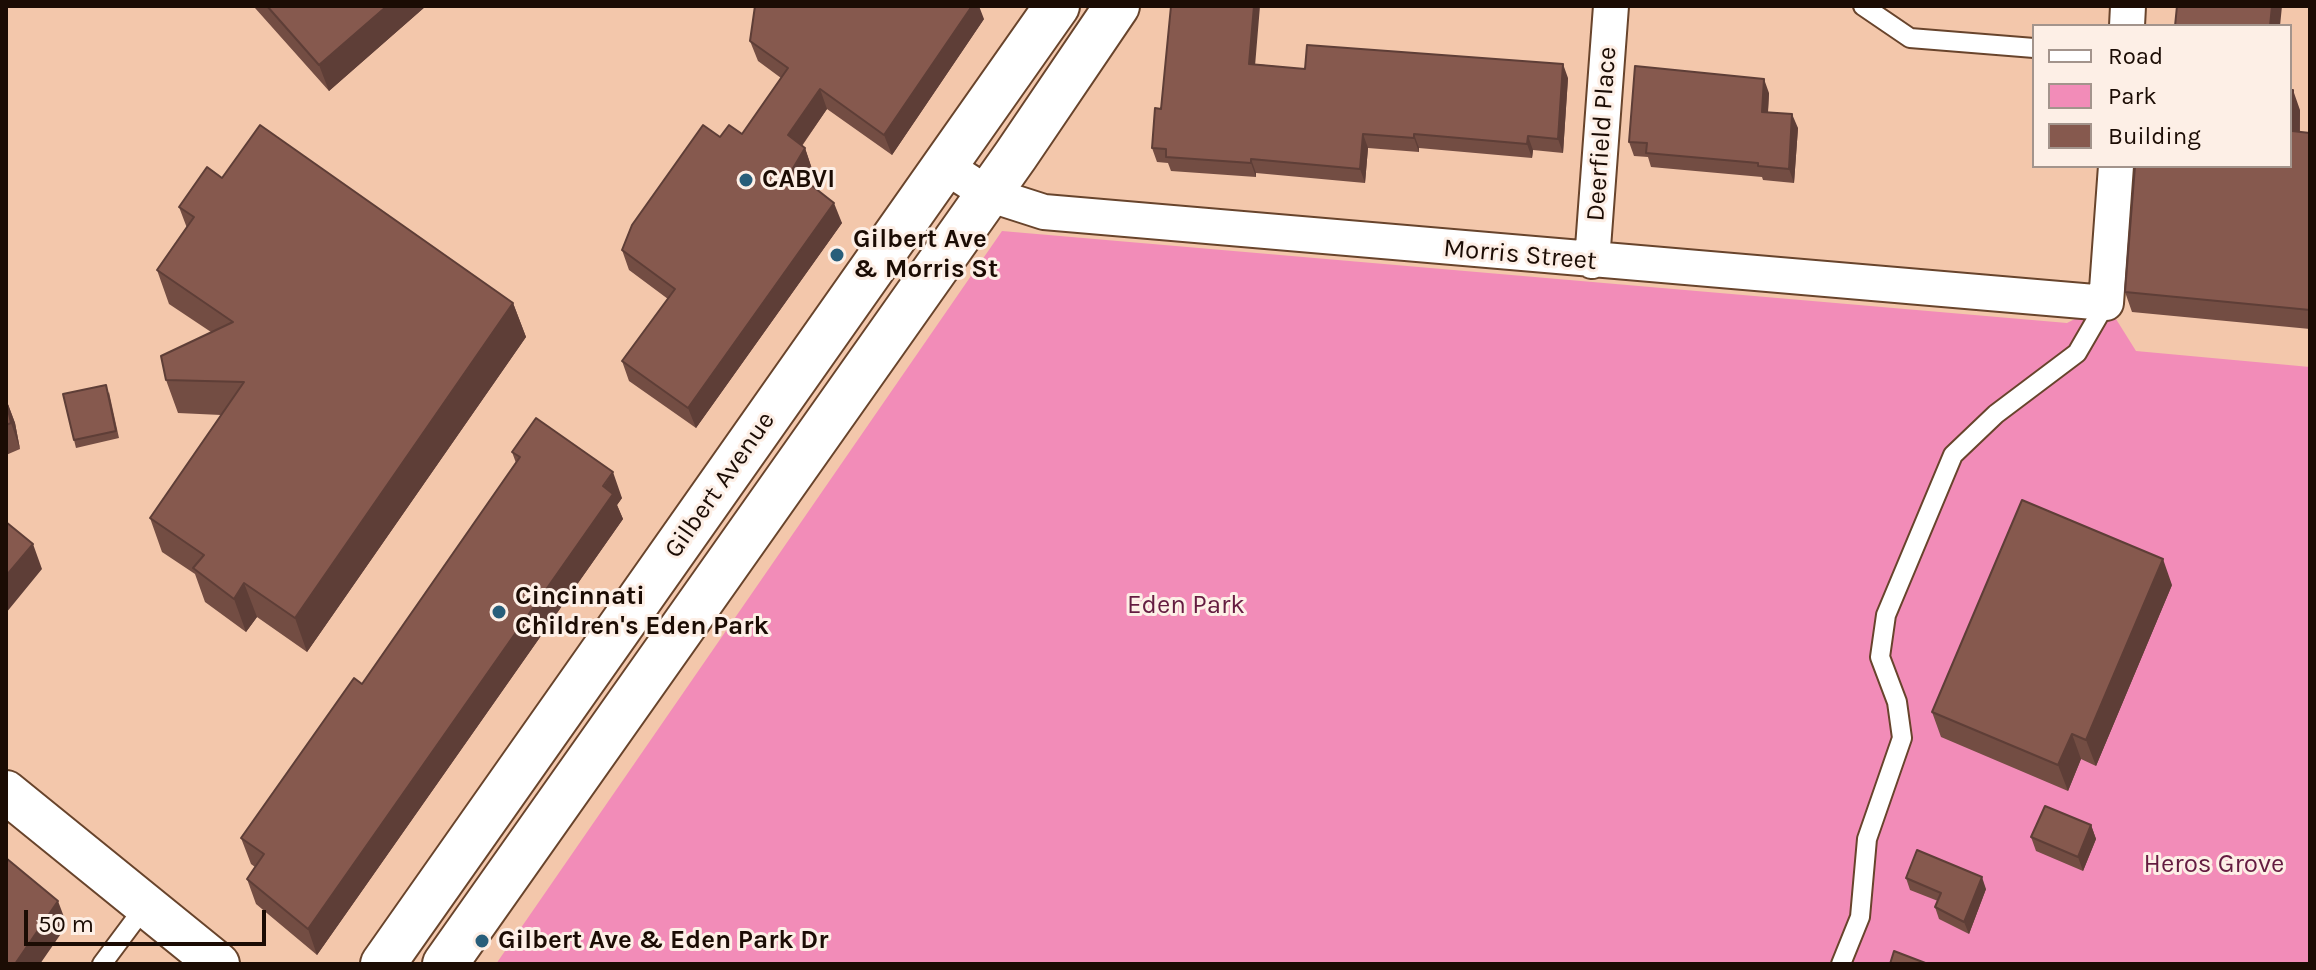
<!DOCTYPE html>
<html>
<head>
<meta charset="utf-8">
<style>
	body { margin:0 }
	#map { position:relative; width:2316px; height:970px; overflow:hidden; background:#f3c7ab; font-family:Karla,sans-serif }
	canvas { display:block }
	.frame { position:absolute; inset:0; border:8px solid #1b0c04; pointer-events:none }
	.legend { position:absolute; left:2032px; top:24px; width:260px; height:144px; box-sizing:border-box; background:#fdefe6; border:2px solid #a3948c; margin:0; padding:10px 14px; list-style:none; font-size:24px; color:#1b0c04 }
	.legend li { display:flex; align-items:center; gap:16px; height:40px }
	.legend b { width:40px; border:2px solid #a3948c }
	.scale { position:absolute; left:24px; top:910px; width:242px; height:36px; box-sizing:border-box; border:4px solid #1b0c04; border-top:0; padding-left:10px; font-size:24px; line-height:28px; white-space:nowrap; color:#1b0c04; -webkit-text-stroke:6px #fdefe6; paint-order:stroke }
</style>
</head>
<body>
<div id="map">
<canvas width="2316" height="970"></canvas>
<div class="frame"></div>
<ul class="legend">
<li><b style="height:10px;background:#fff"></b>Road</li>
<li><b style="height:22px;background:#f28cb8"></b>Park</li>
<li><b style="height:22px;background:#86594e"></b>Building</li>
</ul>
<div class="scale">50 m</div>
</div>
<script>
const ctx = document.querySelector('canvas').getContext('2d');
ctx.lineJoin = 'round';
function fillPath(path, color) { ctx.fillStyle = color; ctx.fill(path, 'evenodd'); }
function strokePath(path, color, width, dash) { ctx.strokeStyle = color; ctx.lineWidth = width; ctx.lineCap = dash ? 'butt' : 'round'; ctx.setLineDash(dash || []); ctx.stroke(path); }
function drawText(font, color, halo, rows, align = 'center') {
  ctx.font = font + ' Karla,sans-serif'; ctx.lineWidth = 6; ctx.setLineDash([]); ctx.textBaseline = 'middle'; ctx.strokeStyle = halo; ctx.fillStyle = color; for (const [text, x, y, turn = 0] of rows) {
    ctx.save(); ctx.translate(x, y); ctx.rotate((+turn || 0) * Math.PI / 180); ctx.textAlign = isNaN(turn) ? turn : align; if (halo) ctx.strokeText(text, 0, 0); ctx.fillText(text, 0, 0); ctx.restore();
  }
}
const green = new Path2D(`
	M 1002,231 L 2067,323 L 2106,303 L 2136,351 L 2310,367 L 2310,964 L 496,964 Z`);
const service = new Path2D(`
	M 1863,6 L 1910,38 L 2034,48
	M 102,964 L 146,905
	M 1841,964 L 1860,917 L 1867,839 L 1902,738 L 1897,702 L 1880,657 L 1886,615 L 1953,455 L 1996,414 L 2077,353 L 2106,303`);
const minor = new Path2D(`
	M 2127,26 L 2128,6
	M 945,166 L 988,194 L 1044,212 L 2106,303 L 2116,166
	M 1592,261 L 1611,6`);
const tertiary = new Path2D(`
	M 6,792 L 218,964`);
const primary = new Path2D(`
	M 383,964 L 1057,6
	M 445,964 L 1016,155 L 1117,6`);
const wall = new Path2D(`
	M 251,6 L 426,6 L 329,91 L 255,8 Z
	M 984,19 L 892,155 L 827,109 L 802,146 L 805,148 L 812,169 L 805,180 L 842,223 L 696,428 L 629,381 L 622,361 L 668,299 L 629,270 L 622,250 L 742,134 L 781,78 L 758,61 L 750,41 Z
	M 1256,64 L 1305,69 L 1568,78 L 1563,153 L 1533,150 L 1532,158 L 1419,148 L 1419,152 L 1368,148 L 1365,183 L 1256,173 L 1256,177 L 1171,171 L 1168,163 L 1157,162 L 1152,148 L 1161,109 Z
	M 1769,93 L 1768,113 L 1798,128 L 1794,183 L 1763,180 L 1762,177 L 1651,167 L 1648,157 L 1634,156 L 1629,142 Z
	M 2300,110 L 2300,132 L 2310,133 L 2310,329 L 2132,312 L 2125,292 Z
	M 222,178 L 513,303 L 526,337 L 307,652 L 257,617 L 246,632 L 205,602 L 195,574 L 162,552 L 150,518 L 221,415 L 178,413 L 166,380 L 211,332 L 169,304 L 157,270 L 187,228 L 179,207 Z
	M 109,392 L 119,438 L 76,448 L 74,440 Z
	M 6,399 L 15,423 L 20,449 L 6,455 Z
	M 512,452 L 622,498 L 617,505 L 623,519 L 317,955 L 256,904 L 247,879 L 255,867 L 251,864 L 241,838 L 362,684 L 516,463 Z
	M 2172,585 L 2096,766 L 2081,759 L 2068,791 L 1941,737 L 1932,712 Z
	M 2091,825 L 2096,839 L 2083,871 L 2036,851 L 2031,837 Z
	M 1906,878 L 1986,889 L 1969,934 L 1939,919 L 1935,907 L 1938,901 L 1910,890 Z`);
const shadedWall = new Path2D(`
	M 387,6 L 426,6 L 329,91 L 319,65 Z
	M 972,6 L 979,6 L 984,19 L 892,155 L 884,135 Z
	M 1254,6 L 1260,6 L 1254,78 L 1249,64 Z
	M 2272,6 L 2282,6 L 2280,26 L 2270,26 Z
	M 1563,64 L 1568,78 L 1563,153 L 1558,139 Z
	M 1764,79 L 1769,93 L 1767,126 L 1762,112 Z
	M 820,89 L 827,109 L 795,155 L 788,135 Z
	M 2293,90 L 2300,110 L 2299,151 L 2292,131 Z
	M 1792,114 L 1798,128 L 1794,183 L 1789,169 Z
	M 1363,134 L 1368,148 L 1365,183 L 1360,169 Z
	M 1414,134 L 1419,148 L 1419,152 L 1414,138 Z
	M 1528,136 L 1533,150 L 1532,158 L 1527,144 Z
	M 805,148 L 812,169 L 799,191 L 792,170 Z
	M 1251,159 L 1256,173 L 1256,177 L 1251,163 Z
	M 834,203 L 842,223 L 696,428 L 688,408 Z
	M 513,303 L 526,337 L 307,652 L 295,618 Z
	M 6,399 L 15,423 L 20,449 L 11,423 Z
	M 613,472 L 622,498 L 617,505 L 623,519 L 317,955 L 308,929 Z
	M 33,544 L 42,569 L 6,613 L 6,576 Z
	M 2163,559 L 2172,585 L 2096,766 L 2086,740 Z
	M 244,583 L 257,617 L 246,632 L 234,599 Z
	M 2072,734 L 2081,759 L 2068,791 L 2058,765 Z
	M 2091,825 L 2096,839 L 2083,871 L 2078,857 Z
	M 1982,877 L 1986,889 L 1969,934 L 1964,922 Z
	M 58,901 L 67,925 L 40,964 L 15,964 Z`);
const building = new Path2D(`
	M 267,6 L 387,6 L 319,65 Z
	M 755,6 L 972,6 L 884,135 L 820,89 L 788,135 L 805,148 L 792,170 L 834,203 L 688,408 L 622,361 L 675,289 L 622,250 L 632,225 L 703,125 L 720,137 L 729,125 L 742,134 L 788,68 L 750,41 Z
	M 1171,6 L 1254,6 L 1249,64 L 1305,69 L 1307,45 L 1563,64 L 1558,139 L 1528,136 L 1527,144 L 1414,134 L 1414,138 L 1363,134 L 1360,169 L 1251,159 L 1251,163 L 1166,157 L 1166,149 L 1152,148 L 1155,108 L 1161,109 Z
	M 2177,6 L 2272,6 L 2270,26 L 2175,26 Z
	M 1635,66 L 1764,79 L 1762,112 L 1792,114 L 1789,169 L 1758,166 L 1758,163 L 1646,153 L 1647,143 L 1629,142 Z
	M 2290,90 L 2293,90 L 2292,131 L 2310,133 L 2310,310 L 2125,292 L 2135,166 L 2290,166 Z
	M 260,125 L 513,303 L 295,618 L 244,583 L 234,599 L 193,568 L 204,555 L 150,518 L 244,382 L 166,380 L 161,356 L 233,322 L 157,270 L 194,217 L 179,207 L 207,167 L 222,178 Z
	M 106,385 L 116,431 L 74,440 L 63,394 Z
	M 6,400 L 11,423 L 6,425 Z
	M 536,418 L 613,472 L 603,486 L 613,494 L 308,929 L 247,879 L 264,854 L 241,838 L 354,678 L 362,684 L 520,457 L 512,452 Z
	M 2022,500 L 2163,559 L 2086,740 L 2072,734 L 2058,765 L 1932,712 Z
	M 6,522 L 33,544 L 6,576 Z
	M 2045,806 L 2091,825 L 2078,857 L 2031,837 Z
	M 1917,850 L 1982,877 L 1964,922 L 1935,907 L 1941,893 L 1906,878 Z
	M 6,858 L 58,901 L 15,964 L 6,964 Z
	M 1894,951 L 1928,964 L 1890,964 Z`);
const markers = [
	[746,180,8,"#285e7a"],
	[837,255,8,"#285e7a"],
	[499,612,8,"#285e7a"],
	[482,941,8,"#285e7a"]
];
const streetNames = [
	["Deerfield Place",1602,134,-86],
	["Morris Street",1520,255,5],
	["Gilbert Avenue",720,485,-55]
];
const poiNames = [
	["CABVI",762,180],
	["Gilbert Ave",853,240],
	["& Morris St",853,270],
	["Cincinnati",515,597],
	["Children's Eden Park",515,627],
	["Gilbert Ave & Eden Park Dr",498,941]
];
const parkNames = [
	["Eden Park",1186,606],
	["Heros Grove",2214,865]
];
fillPath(green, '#f28cb8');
strokePath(service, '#68442c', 22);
strokePath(minor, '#68442c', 38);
strokePath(tertiary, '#68442c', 46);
strokePath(primary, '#68442c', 48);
strokePath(service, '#fff', 18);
strokePath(minor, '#fff', 34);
strokePath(tertiary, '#fff', 42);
strokePath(primary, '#fff', 44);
fillPath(wall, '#734d43');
fillPath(shadedWall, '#5e3e37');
fillPath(building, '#86594e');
strokePath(building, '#5e3e37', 2);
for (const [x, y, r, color] of markers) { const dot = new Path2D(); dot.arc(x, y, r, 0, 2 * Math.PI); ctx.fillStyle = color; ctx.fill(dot); strokePath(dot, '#fdefe6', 3); }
drawText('26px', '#1b0c04', '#fdefe6', streetNames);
drawText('bold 26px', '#1b0c04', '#fdefe6', poiNames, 'left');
drawText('26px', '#641b40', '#fdefe6', parkNames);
</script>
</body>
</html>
